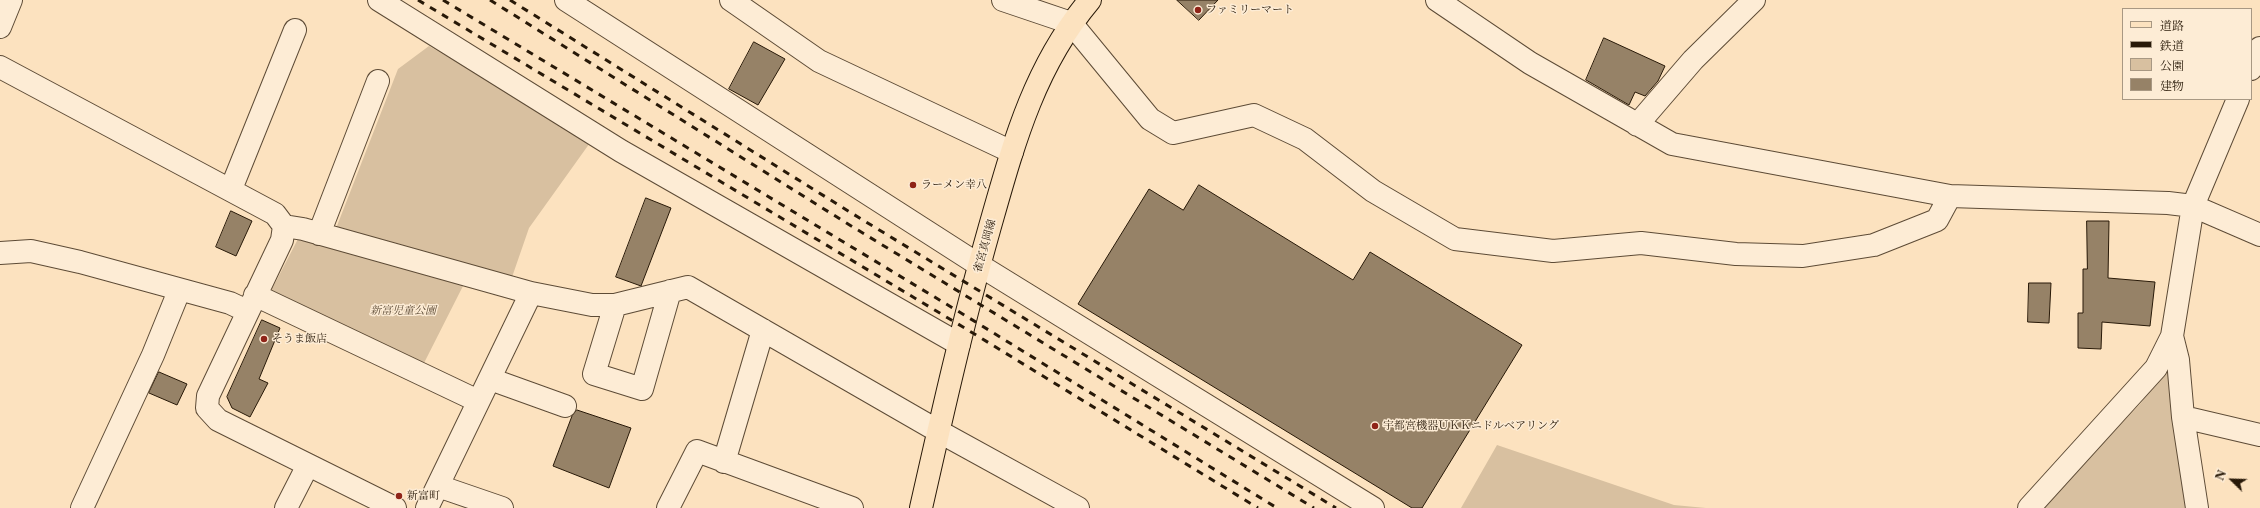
<!DOCTYPE html>
<html>
<head>
<meta charset="utf-8">
<style>
	body { margin:0 }
	#map { position:relative; width:2260px; height:508px; overflow:hidden; background:#fce2bf; font-family:"Libre Caslon Text","Noto Serif JP",serif }
	canvas { display:block }
	.legend { position:absolute; left:2122px; top:8px; width:130px; height:92px; box-sizing:border-box; background:#fdecd5; border:1px solid #a89883; margin:0; padding:5px 7px; list-style:none; font-size:12px; color:#281908 }
	.legend li { display:flex; align-items:center; gap:8px; height:20px }
	.legend b { width:20px; border:1px solid #a89883 }
	.north { position:absolute; left:2212px; top:460px; width:40px; height:40px; -webkit-text-stroke:3px #fdecd5; paint-order:stroke; rotate:293deg; font-size:11px; font-weight:700; line-height:16px; text-align:center; color:#281908 }
	.north::after { content:''; display:block; margin:auto; width:14px; height:18px; background:#281908; clip-path:polygon(50% 0,100% 100%,50% 72%,0 100%) }
</style>
</head>
<body>
<div id="map">
<canvas width="2260" height="508"></canvas>
<ul class="legend">
<li><b style="height:5px;background:#fce2bf"></b>道路</li>
<li><b style="height:5px;background:#281908"></b>鉄道</li>
<li><b style="height:11px;background:#d8c0a0"></b>公園</li>
<li><b style="height:11px;background:#968267"></b>建物</li>
</ul>
<div class="north">N</div>
</div>
<script>
const ctx = document.querySelector('canvas').getContext('2d');
ctx.lineJoin = 'round';
function fillPath(path, color) { ctx.fillStyle = color; ctx.fill(path, 'evenodd'); }
function strokePath(path, color, width, dash) { ctx.strokeStyle = color; ctx.lineWidth = width; ctx.lineCap = dash ? 'butt' : 'round'; ctx.setLineDash(dash || []); ctx.stroke(path); }
function drawText(font, color, halo, rows, align = 'center') {
  ctx.font = font + ' "Libre Caslon Text","Noto Serif JP",serif'; ctx.lineWidth = 3; ctx.setLineDash([]); ctx.textBaseline = 'middle'; ctx.strokeStyle = halo; ctx.fillStyle = color; for (const [text, x, y, turn = 0] of rows) {
    ctx.save(); ctx.translate(x, y); ctx.rotate((+turn || 0) * Math.PI / 180); ctx.textAlign = isNaN(turn) ? turn : align; if (halo) ctx.strokeText(text, 0, 0); ctx.fillText(text, 0, 0); ctx.restore();
  }
}
const green = new Path2D(`
	M 429,46 L 592,140 L 529,228 L 511,280 L 335,231 L 398,69 Z
	M 300,235 L 464,284 L 422,367 L 271,291 Z
	M 2168,364 L 2192,508 L 2042,508 L 2141,403 Z
	M 1497,445 L 1674,505 L 1706,508 L 1461,508 Z`);
const building = new Path2D(`
	M 1177,0 L 1218,0 L 1199,20 Z
	M 1604,38 L 1665,66 L 1658,81 L 1645,96 L 1635,92 L 1629,105 L 1586,80 Z
	M 754,42 L 785,59 L 758,105 L 729,89 Z
	M 1199,185 L 1353,280 L 1370,252 L 1522,345 L 1422,508 L 1412,508 L 1078,304 L 1149,189 L 1183,210 Z
	M 646,198 L 671,208 L 641,286 L 616,277 Z
	M 231,211 L 252,221 L 236,256 L 216,247 Z
	M 2087,221 L 2109,221 L 2108,278 L 2155,282 L 2150,326 L 2102,322 L 2101,349 L 2078,348 L 2078,313 L 2083,313 L 2083,269 L 2087,269 Z
	M 2029,283 L 2051,283 L 2049,323 L 2028,322 Z
	M 262,320 L 280,328 L 259,379 L 268,383 L 250,417 L 232,408 L 227,397 Z
	M 159,372 L 187,384 L 177,405 L 149,393 Z
	M 577,410 L 631,428 L 609,488 L 553,466 L 572,416 Z`);
const minor = new Path2D(`
	M 379,0 L 621,151 L 959,344
	M 566,0 L 979,265 L 1373,508
	M 731,0 L 819,61 L 1012,152
	M 1003,0 L 1071,23 L 1150,119 L 1173,133 L 1254,115 L 1305,139 L 1373,191 L 1455,239 L 1553,251 L 1641,243 L 1736,254 L 1803,256 L 1874,245 L 1937,220 L 1950,196
	M 1437,0 L 1530,63 L 1672,144 L 1950,196 L 2168,203 L 2193,206 L 2260,235
	M 0,27 L 11,0
	M 0,67 L 275,214 L 284,226 L 282,240 L 208,396 L 207,408 L 218,420 L 395,508
	M 2251,69 L 2260,48
	M 1637,125 L 1693,60 L 1754,0
	M 231,189 L 295,30
	M 284,226 L 303,229 L 531,293 L 592,305 L 615,305 L 688,287 L 938,431 L 1078,508
	M 319,234 L 378,81
	M 0,253 L 31,251 L 80,262 L 230,303 L 247,311
	M 255,295 L 478,401
	M 615,305 L 594,374 L 642,389 L 670,291
	M 2172,336 L 2178,360 L 2183,417 L 2197,508
	M 490,379 L 565,406
	M 2183,417 L 2260,435
	M 724,462 L 763,330
	M 438,486 L 502,508
	M 82,508 L 153,355 L 179,291
	M 286,508 L 308,465
	M 427,508 L 531,293
	M 668,508 L 697,451 L 852,508
	M 2029,508 L 2156,368 L 2172,336 L 2193,206 L 2238,99`);
const major = new Path2D(`
	M 921,508 C 942,415 963,322 989,230 C 1013,146 1033,68 1090,0`);
const rail = new Path2D(`
	M 418,0 L 963,327 L 1258,508
	M 443,0 L 966,316 L 1277,508
	M 490,0 L 848,224 L 1314,508
	M 510,0 L 853,214 L 1336,508`);
const markers = [
	[1198,10,4,"#8f2418"],
	[913,185,4,"#8f2418"],
	[264,339,4,"#8f2418"],
	[1375,426,4,"#8f2418"],
	[399,496,4,"#8f2418"]
];
const poiNames = [
	["ファミリーマート",1206,10],
	["ラーメン幸八",921,185],
	["そうま飯店",272,339],
	["宇都宮機器ＵＫＫニドルベアリング",1383,426],
	["新富町",407,496]
];
const streetNames = [
	["雀宮真岡線",985,246,-74]
];
const parkNames = [
	["新富児童公園",403,311]
];
fillPath(green, '#d8c0a0');
fillPath(building, '#968267');
strokePath(building, '#281908', 1);
strokePath(minor, '#5d4b36', 24);
strokePath(major, '#281908', 24);
strokePath(minor, '#fdecd5', 22);
strokePath(major, '#fce2bf', 22);
strokePath(rail, '#281908', 3, [7, 7]);
for (const [x, y, r, color] of markers) { const dot = new Path2D(); dot.arc(x, y, r, 0, 2 * Math.PI); ctx.fillStyle = color; ctx.fill(dot); strokePath(dot, '#fdecd5', 1.5); }
drawText('11px', '#281908', '#fdecd5', poiNames, 'left');
drawText('11px', '#281908', '#fdecd5', streetNames);
drawText('italic 11px', '#5d4b36', '#fdecd5', parkNames);
</script>
</body>
</html>
